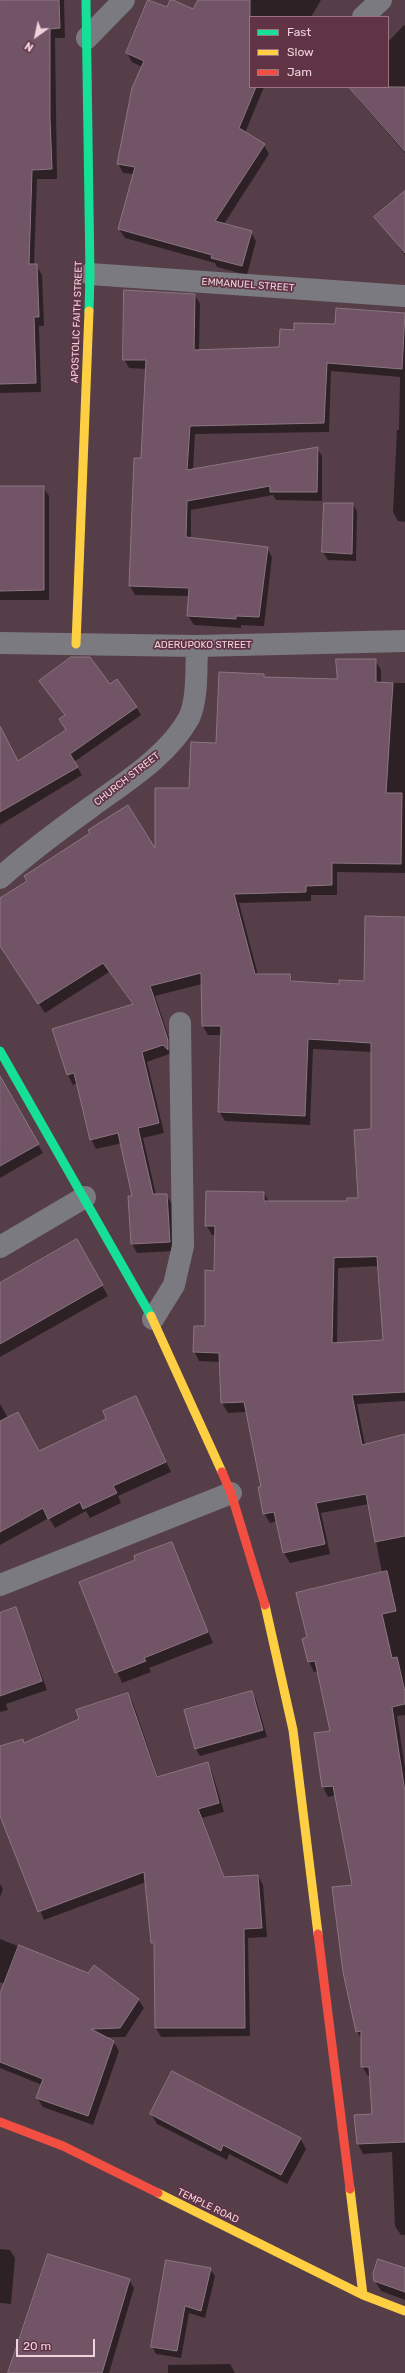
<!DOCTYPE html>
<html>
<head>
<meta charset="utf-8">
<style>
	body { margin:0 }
	#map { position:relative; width:405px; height:2373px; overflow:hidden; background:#563e48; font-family:Rubik,sans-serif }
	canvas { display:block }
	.legend { position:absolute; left:249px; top:16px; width:140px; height:72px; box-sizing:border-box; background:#613445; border:1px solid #9a7481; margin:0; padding:5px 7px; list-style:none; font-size:12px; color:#efd3dc }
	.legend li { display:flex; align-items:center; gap:8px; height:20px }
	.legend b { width:20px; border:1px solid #9a7481 }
	.north { position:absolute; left:16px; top:16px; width:40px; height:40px; -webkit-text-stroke:3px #613445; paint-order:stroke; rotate:213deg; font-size:11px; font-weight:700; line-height:16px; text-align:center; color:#efd3dc }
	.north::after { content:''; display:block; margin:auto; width:14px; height:18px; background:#efd3dc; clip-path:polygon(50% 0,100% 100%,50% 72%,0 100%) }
	.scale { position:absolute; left:16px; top:2339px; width:79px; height:18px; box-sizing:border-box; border:2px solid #efd3dc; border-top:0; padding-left:5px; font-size:12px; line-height:14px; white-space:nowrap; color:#efd3dc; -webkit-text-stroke:3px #613445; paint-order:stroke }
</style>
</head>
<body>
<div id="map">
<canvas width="405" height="2373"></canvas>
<ul class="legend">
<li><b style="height:5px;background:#16e098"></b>Fast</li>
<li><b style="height:5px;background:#ffcf43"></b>Slow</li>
<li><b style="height:5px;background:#f24e42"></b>Jam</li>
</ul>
<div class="north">N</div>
<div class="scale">20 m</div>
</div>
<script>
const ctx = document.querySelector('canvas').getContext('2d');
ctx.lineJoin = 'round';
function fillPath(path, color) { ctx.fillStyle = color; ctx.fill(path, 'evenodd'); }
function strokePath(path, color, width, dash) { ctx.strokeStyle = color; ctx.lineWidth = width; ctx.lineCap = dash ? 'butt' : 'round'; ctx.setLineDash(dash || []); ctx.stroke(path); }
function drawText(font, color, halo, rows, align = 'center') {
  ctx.font = font + ' Rubik,sans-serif'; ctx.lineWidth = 3.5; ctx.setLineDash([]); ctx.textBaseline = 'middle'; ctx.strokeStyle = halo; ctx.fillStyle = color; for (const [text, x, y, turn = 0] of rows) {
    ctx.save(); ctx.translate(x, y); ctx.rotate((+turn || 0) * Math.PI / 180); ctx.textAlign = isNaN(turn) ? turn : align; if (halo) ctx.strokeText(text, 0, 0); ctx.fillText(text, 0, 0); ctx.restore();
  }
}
const shadow = new Path2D(`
	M 0,0 L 64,0 L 65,38 L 55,38 L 57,179 L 37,179 L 34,265 L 36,265 L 42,275 L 44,326 L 39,326 L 41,392 L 0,393 Z
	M 199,0 L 321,0 L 311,17 L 250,17 L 250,87 L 264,87 L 245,133 L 264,145 L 269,154 L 224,224 L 251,232 L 256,241 L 247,275 L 217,267 L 215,263 L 125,238 L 119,229 L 134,174 L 123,173 L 118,163 L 142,67 L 132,62 L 127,53 L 168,8 L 194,10 Z
	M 404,25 L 405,26 L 405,153 L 359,100 L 354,91 L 358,87 L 388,87 L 388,42 Z
	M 405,193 L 405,255 L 376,217 Z
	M 195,295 L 200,304 L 199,351 L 280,348 L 295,331 L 336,325 L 337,309 L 405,314 L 405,522 L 398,521 L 393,512 L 397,430 L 399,430 L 400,377 L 331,371 L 329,432 L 195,434 L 193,470 L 317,448 L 322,456 L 322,501 L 276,500 L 273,495 L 191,510 L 191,539 L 267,548 L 272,557 L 264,626 L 241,625 L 241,628 L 194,625 L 188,616 L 189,596 L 135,595 L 130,586 L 142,459 L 147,369 L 129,368 L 124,359 Z
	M 0,487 L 43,487 L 49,496 L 49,600 L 0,600 Z
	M 325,504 L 353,504 L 357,512 L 356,561 L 328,560 L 323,552 Z
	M 375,660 L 381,670 L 381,683 L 405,683 L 405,873 L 337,872 L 337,895 L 311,895 L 311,901 L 239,903 L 258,975 L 290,975 L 294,983 L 340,985 L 365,982 L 405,918 L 405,1401 L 357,1404 L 365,1445 L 405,1434 L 405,1715 L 397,1716 L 405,1768 L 405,2235 L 401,2235 L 395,2226 L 392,2152 L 363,2154 L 358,2144 L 356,2116 L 373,2115 L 371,2076 L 368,2076 L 362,2066 L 362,2040 L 357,2032 L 354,1886 L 336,1795 L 328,1797 L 323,1787 L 315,1734 L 331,1732 L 318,1671 L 314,1672 L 309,1662 L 303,1639 L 308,1638 L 382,1573 L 369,1504 L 321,1513 L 330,1554 L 290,1563 L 284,1553 L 277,1521 L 270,1523 L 264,1513 L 262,1487 L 247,1412 L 228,1413 L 222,1403 L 220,1362 L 199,1361 L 194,1351 L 206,1327 L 215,1272 L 216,1235 L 212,1235 L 206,1225 L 264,1193 L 269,1202 L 348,1202 L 359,1199 L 372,1130 L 372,1052 L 313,1049 L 310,1125 L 225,1121 L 219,1111 L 222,1035 L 208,1035 L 203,1026 L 202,984 L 155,996 L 173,1050 L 173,1058 L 169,1054 L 147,1062 L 164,1133 L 143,1138 L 156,1195 L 166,1195 L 172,1204 L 174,1251 L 137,1253 L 132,1244 L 134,1197 L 122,1143 L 96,1149 L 91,1139 L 77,1083 L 73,1085 L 68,1075 L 53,1030 L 133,1005 L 109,972 L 45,1013 L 0,945 L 0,899 L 157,851 L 190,788 L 264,675 L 265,678 L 338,680 ZM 378,1266 L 384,1341 L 337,1344 L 338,1268 Z
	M 40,681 L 110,685 L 136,707 L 141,715 L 74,762 L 82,775 L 0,825 L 0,728 L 18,762 L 67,730 L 66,716 Z
	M 0,1079 L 43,1153 L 0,1178 Z
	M 76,1241 L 108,1296 L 0,1357 L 0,1284 Z
	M 136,1398 L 171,1472 L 118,1496 L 121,1503 L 90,1518 L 86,1511 L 55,1528 L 49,1518 L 0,1545 L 0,1404 L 8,1418 L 39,1452 L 108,1420 Z
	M 171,1543 L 213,1643 L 149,1668 L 151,1672 L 122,1683 L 81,1582 L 136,1561 Z
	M 16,1609 L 47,1690 L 6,1704 L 8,1710 L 0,1712 L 0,1614 Z
	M 252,1692 L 256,1700 L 267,1737 L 200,1756 L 196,1749 Z
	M 128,1694 L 133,1703 L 158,1777 L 207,1763 L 212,1772 L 224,1812 L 202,1818 L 225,1878 L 258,1876 L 263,1885 L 267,1937 L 248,1938 L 250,2036 L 161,2037 L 156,2028 L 155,1947 L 152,1943 L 146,1882 L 44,1920 L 0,1813 L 0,1747 L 23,1740 L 24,1744 L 80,1719 Z
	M 0,1884 L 3,1889 L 0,1897 Z
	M 0,1939 L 89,1974 L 138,1999 L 144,2008 L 125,2037 L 106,2037 L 113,2041 L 119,2051 L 93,2125 L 43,2107 L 37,2098 L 42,2085 L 0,2068 L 0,1997 L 5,1984 L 0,1982 Z
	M 151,2114 L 300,2138 L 306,2149 L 287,2184 L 229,2154 L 227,2160 L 157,2124 Z
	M 0,2249 L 10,2250 L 15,2258 L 11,2304 L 0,2303 Z
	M 210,2269 L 215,2276 L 205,2318 L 189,2313 L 181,2358 L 156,2354 L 152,2346 Z
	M 405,2269 L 405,2300 L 381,2291 L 375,2281 Z
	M 129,2280 L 134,2288 L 109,2373 L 35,2373 Z
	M 230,2364 L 235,2373 L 168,2373 L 168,2365 Z`);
const building = new Path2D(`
	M 0,0 L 59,0 L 60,28 L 50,29 L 50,118 L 52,169 L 32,170 L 29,264 L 37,264 L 39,317 L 34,317 L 36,383 L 0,384 Z
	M 148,0 L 167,7 L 170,0 L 173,0 L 193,9 L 198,0 L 250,0 L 250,87 L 256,87 L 239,128 L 265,144 L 215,221 L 252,231 L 242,266 L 211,258 L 212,255 L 118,229 L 135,167 L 117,164 L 132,88 L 144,61 L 126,53 Z
	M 349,87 L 405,87 L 405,151 Z
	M 405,191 L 405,253 L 374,217 Z
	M 124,290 L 195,294 L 194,350 L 279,347 L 280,329 L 294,330 L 294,323 L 335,324 L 336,308 L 405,313 L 402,369 L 327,363 L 324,423 L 190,426 L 187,470 L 318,447 L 317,492 L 270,492 L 270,486 L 187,501 L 186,537 L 268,547 L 259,617 L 236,616 L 236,619 L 187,616 L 189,588 L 129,586 L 134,458 L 141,458 L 146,360 L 123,360 Z
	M 0,486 L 44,486 L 44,590 L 0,591 Z
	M 324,503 L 353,503 L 352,554 L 322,552 Z
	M 71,657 L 90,657 L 110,684 L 117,679 L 137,707 L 70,754 L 78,767 L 0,812 L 0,726 L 18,761 L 66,730 L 59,719 L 65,715 L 39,681 Z
	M 336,659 L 376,659 L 376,682 L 393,683 L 386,793 L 402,793 L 401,864 L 332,863 L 332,885 L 306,886 L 306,892 L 234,894 L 255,974 L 290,974 L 291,981 L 339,984 L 339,980 L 364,981 L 365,916 L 405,917 L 405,1392 L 352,1395 L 362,1445 L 405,1434 L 405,1536 L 375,1542 L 366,1494 L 316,1503 L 325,1544 L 283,1553 L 274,1512 L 263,1514 L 258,1487 L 261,1487 L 244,1402 L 221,1403 L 219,1353 L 193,1352 L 194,1326 L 205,1326 L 205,1270 L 214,1271 L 215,1226 L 205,1226 L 206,1191 L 264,1192 L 264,1201 L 347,1201 L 347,1198 L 358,1198 L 354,1130 L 371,1129 L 371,1043 L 308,1039 L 305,1116 L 218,1112 L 221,1026 L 202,1026 L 201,973 L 150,986 L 168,1040 L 168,1050 L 163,1045 L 142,1052 L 159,1123 L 138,1128 L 153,1194 L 167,1194 L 170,1242 L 131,1244 L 128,1196 L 132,1196 L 118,1133 L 90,1140 L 74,1073 L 67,1075 L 52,1029 L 133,1004 L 103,963 L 38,1004 L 0,946 L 0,898 L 27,881 L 24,876 L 90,833 L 88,830 L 128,805 L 155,848 L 155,788 L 189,788 L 191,742 L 216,743 L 219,672 L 264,674 L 264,677 L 337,679 ZM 377,1257 L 383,1340 L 332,1343 L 334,1258 Z
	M 0,1076 L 39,1144 L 0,1166 Z
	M 77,1239 L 103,1285 L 0,1344 L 0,1283 Z
	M 136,1396 L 166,1462 L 113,1486 L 117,1493 L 83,1509 L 80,1502 L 48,1519 L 43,1508 L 0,1532 L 0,1421 L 18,1412 L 39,1451 L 106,1419 L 103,1411 Z
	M 172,1542 L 208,1632 L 144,1658 L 146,1661 L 115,1673 L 79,1582 L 135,1560 L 134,1556 Z
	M 387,1571 L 396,1611 L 382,1614 L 392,1658 L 397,1657 L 405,1692 L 405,1704 L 392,1707 L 405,1792 L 405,2142 L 357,2144 L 354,2115 L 372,2114 L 369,2067 L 361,2067 L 361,2031 L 356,2032 L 343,1972 L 332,1887 L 352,1885 L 333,1786 L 322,1787 L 314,1733 L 330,1731 L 315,1661 L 308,1662 L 302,1639 L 307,1637 L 296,1593 Z
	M 16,1607 L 42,1681 L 0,1696 L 0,1613 Z
	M 252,1691 L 263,1730 L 195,1749 L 184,1710 Z
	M 128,1693 L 157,1777 L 208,1762 L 219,1803 L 198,1809 L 224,1877 L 258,1875 L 262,1928 L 244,1929 L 245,2028 L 155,2028 L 154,1943 L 151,1943 L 144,1872 L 38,1912 L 0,1816 L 0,1746 L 23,1739 L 24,1743 L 79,1719 L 76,1710 Z
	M 19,1945 L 88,1973 L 94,1965 L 139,1999 L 120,2028 L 91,2029 L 114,2041 L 88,2116 L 36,2098 L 43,2079 L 0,2062 L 0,1994 Z
	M 172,2071 L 301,2138 L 281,2175 L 223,2145 L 221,2151 L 150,2114 Z
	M 48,2254 L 130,2279 L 102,2373 L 8,2373 Z
	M 378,2259 L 405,2268 L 405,2292 L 374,2281 L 373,2274 Z
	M 166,2260 L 211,2268 L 201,2311 L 185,2306 L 177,2351 L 151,2347 Z`);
const street = new Path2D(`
	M 363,17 L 381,0
	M 87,38 L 124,0
	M 90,274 L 405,296
	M 0,643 L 197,646 L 405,641
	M 0,878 C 29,852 59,830 91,807 C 125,782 168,756 189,718 C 198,699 196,667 197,646
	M 0,1247 L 85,1197
	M 153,1319 L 174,1285 L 183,1246 L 180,1023
	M 0,1585 L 231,1493`);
const fast = new Path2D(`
	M 86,0 L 90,274 L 89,311
	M 0,1051 L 151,1316`);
const slow = new Path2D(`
	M 76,644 L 89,311
	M 151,1316 L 222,1472
	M 265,1605 L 293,1730 L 318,1934
	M 350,2189 L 363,2295
	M 158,2193 L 363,2295 L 405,2311`);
const jam = new Path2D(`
	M 222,1472 L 231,1493 L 265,1605
	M 318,1934 L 350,2189
	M 0,2122 L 63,2146 L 158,2193`);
const streetNames = [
	["EMMANUEL STREET",248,285,4],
	["APOSTOLIC FAITH STREET",77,322,-88],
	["ADERUPOKO STREET",203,645],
	["CHURCH STREET",127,779,-38],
	["TEMPLE ROAD",208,2206,26]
];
fillPath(shadow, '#0007');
fillPath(building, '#715466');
strokePath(building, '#8a7681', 1);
strokePath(street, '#7b7a80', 22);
strokePath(fast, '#16e098', 9);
strokePath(slow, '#ffcf43', 9);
strokePath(jam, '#f24e42', 9);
drawText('10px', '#efd3dc', '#613445', streetNames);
</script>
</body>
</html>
